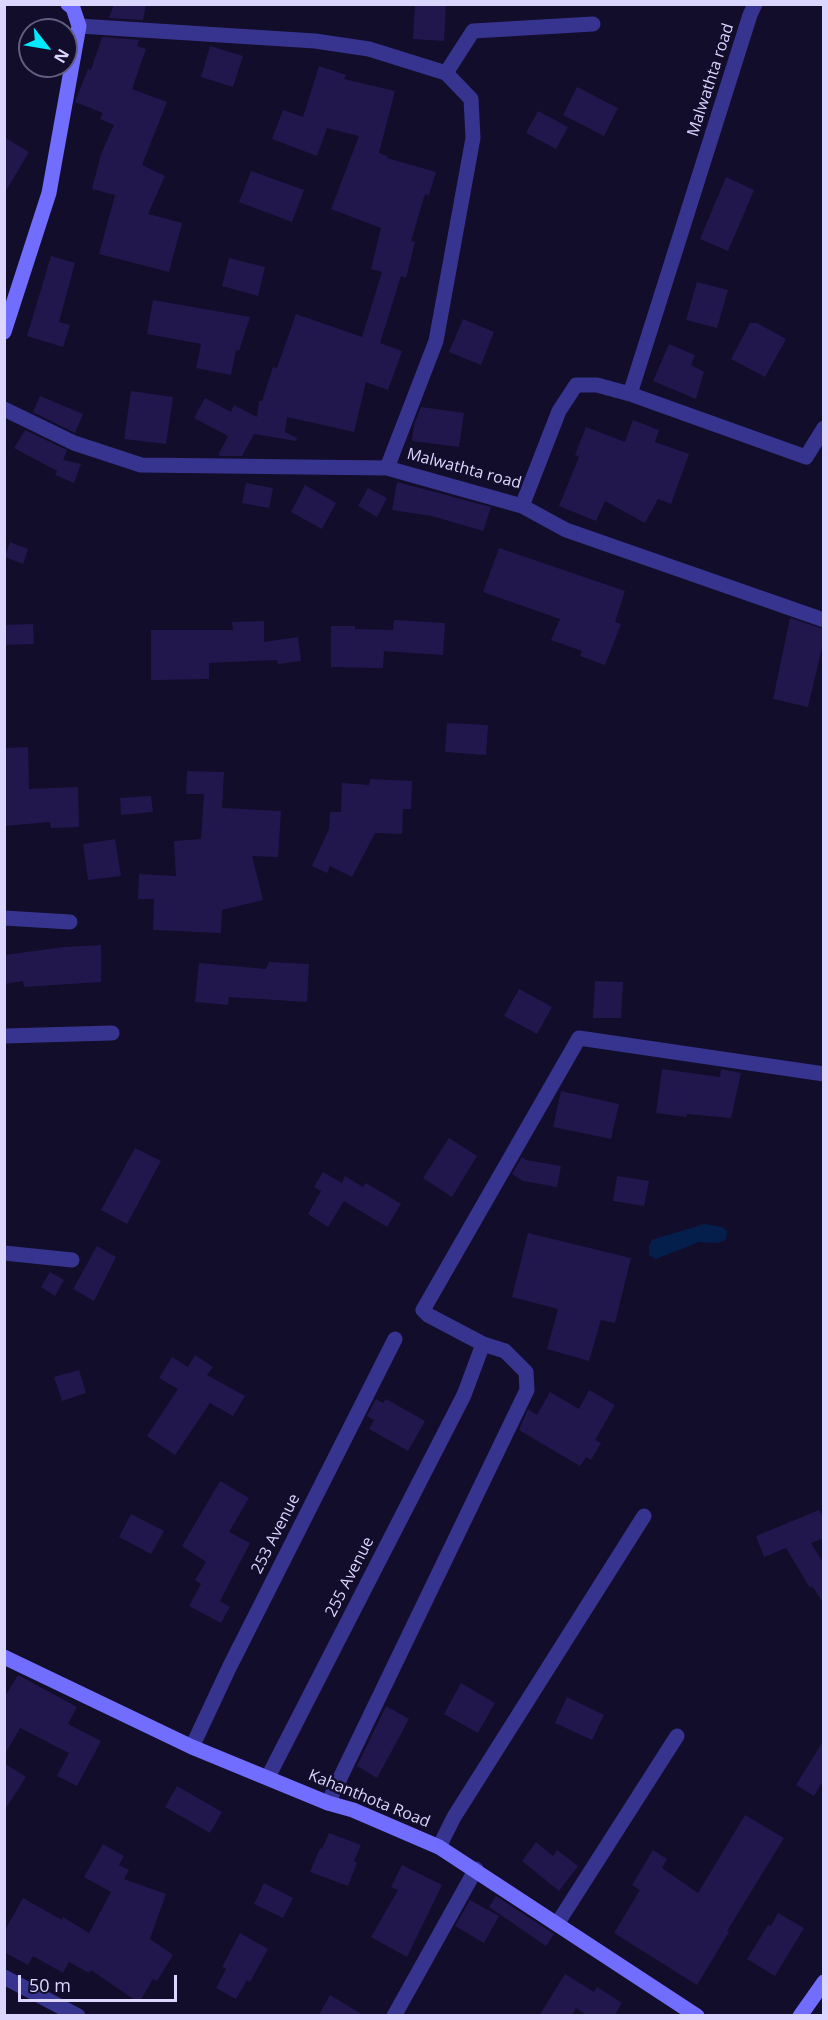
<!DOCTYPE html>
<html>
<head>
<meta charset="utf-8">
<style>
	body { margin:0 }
	#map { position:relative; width:828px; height:2020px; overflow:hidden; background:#120d2a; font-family:"Open Sans",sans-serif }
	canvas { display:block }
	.frame { position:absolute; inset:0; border:6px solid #dbd6ff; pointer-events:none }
	.north { position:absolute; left:18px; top:18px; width:60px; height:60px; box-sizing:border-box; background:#120d2a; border:2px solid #625d7f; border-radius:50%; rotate:121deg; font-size:16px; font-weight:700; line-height:24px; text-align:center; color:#dbd6ff }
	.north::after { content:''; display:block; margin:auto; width:21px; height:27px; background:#02e8ff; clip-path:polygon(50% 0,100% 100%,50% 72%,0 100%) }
	.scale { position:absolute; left:18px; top:1975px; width:159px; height:27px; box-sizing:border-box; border:3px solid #dbd6ff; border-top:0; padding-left:8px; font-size:18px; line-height:21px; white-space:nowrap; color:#dbd6ff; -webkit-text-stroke:4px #120d2a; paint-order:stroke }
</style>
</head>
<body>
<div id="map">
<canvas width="828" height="2020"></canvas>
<div class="frame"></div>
<div class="north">N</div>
<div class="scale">50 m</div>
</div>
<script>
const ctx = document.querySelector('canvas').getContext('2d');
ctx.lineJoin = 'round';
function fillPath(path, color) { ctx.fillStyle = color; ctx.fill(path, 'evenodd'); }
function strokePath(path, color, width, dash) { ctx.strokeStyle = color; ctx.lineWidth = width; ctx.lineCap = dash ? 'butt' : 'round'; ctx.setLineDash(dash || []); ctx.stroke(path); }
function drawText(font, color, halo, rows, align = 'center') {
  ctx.font = font + ' "Open Sans",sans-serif'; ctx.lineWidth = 5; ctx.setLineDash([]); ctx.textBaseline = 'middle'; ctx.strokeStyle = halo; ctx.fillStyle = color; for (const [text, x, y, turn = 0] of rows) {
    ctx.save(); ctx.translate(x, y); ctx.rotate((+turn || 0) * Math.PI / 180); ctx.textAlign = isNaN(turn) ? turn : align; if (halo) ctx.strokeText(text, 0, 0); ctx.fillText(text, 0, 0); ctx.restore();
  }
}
const water = new Path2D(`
	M 704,1224 L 722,1227 L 727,1231 L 726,1240 L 718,1243 L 699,1242 L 656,1259 L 649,1255 L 649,1246 L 652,1240 Z`);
const building = new Path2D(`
	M 114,4 L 146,4 L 143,20 L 109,18 Z
	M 415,4 L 446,4 L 444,41 L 413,39 Z
	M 102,37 L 139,40 L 137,46 L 146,49 L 132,89 L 167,102 L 142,165 L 165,176 L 148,214 L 182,223 L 169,272 L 99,254 L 115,195 L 92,189 L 101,154 L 114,125 L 100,119 L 103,113 L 75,102 L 88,69 L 91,70 Z
	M 210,46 L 243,56 L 233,87 L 201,77 Z
	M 319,66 L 346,75 L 344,79 L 395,91 L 379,153 L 387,156 L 387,158 L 436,172 L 429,195 L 425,194 L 411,241 L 415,242 L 406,278 L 401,276 L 380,343 L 402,351 L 388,390 L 366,382 L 354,432 L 287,417 L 285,432 L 297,438 L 296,441 L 254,434 L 242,456 L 221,456 L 218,455 L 228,436 L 194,418 L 205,398 L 231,412 L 234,405 L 257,417 L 259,401 L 262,401 L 273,367 L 277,368 L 296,314 L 362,337 L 382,272 L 371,269 L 381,228 L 331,209 L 359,136 L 327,128 L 317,156 L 272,139 L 283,110 L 303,117 Z
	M 577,87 L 618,108 L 604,136 L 563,115 Z
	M 538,111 L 568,127 L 556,149 L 526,133 Z
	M 4,137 L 29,152 L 4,194 Z
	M 251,171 L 304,190 L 292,222 L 239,202 Z
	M 726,177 L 754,190 L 728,251 L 700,239 Z
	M 51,256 L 75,263 L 59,322 L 70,325 L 63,347 L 27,336 Z
	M 229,258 L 265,267 L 258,296 L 222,286 Z
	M 697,282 L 728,290 L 717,328 L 686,320 Z
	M 153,300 L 250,317 L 239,351 L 236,350 L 231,375 L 196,368 L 201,344 L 147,334 Z
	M 463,319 L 494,332 L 481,365 L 449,352 Z
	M 750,323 L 757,323 L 786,339 L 765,377 L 731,359 Z
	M 669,344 L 695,355 L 691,365 L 704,372 L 696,399 L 653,381 Z
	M 131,391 L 173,397 L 166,444 L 124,439 Z
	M 40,396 L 83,414 L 75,433 L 33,412 Z
	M 421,407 L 464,413 L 459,447 L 412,441 L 414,425 Z
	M 633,420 L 659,430 L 655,442 L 689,454 L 671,504 L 658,499 L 645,523 L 605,501 L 596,521 L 559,506 L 579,457 L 575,455 L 586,427 L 625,442 Z
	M 25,430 L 67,450 L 63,460 L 81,464 L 74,483 L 55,475 L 57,471 L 14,448 Z
	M 397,482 L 491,507 L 483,531 L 432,516 L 392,510 Z
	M 246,483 L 273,488 L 269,508 L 242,503 Z
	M 305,485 L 336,503 L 322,529 L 291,512 Z
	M 368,488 L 387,498 L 377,517 L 358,506 Z
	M 10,542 L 28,549 L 23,564 L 5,557 Z
	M 499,548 L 625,591 L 615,622 L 621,624 L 605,665 L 580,656 L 582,651 L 551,640 L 560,619 L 483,592 Z
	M 790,618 L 824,629 L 824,639 L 808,707 L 773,699 Z
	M 394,620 L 445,623 L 443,655 L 384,651 L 383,668 L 331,667 L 331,626 L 355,626 L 355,629 L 393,630 Z
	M 264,621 L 264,642 L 298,637 L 301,661 L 278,664 L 277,660 L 209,663 L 209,679 L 151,680 L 151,630 L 233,630 L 232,622 Z
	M 33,624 L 34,644 L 5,645 L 4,625 Z
	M 447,723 L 488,725 L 486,755 L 445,752 Z
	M 28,747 L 29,789 L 78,787 L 79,827 L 51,828 L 50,822 L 4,826 L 4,748 Z
	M 187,771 L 224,772 L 222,808 L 281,811 L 278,857 L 252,856 L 263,900 L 222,910 L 221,933 L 153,930 L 154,899 L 138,899 L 139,874 L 176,876 L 174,841 L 201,839 L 204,794 L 186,794 Z
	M 370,779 L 412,781 L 411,809 L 403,809 L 402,834 L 375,833 L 352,877 L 330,866 L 327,873 L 312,866 L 329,829 L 330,812 L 341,812 L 342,783 L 369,785 Z
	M 151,796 L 153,812 L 121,815 L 120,798 Z
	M 115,839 L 121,876 L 88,880 L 83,844 Z
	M 101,945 L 101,982 L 24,987 L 23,981 L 4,984 L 4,955 L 64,947 Z
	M 269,962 L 309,964 L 307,1002 L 229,997 L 228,1005 L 195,1002 L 199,963 L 266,969 Z
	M 595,981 L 623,982 L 621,1018 L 593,1018 Z
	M 519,989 L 552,1007 L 537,1034 L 504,1016 Z
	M 662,1069 L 720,1077 L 721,1069 L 741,1073 L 731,1118 L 687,1114 L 686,1117 L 656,1113 Z
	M 561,1091 L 619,1104 L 611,1139 L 553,1127 Z
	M 449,1138 L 477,1156 L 452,1197 L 423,1178 Z
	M 135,1148 L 161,1161 L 127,1224 L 101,1210 Z
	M 522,1157 L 526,1160 L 561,1166 L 557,1187 L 523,1181 L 512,1174 Z
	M 323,1172 L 342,1183 L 345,1176 L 363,1187 L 366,1183 L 401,1204 L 387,1227 L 344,1201 L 328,1227 L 308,1214 L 321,1191 L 314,1187 Z
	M 617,1176 L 649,1181 L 644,1206 L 613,1201 Z
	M 528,1233 L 631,1258 L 615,1323 L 601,1320 L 589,1361 L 547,1349 L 558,1309 L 512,1297 Z
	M 97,1246 L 116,1257 L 94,1301 L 73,1289 Z
	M 50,1272 L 64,1280 L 55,1296 L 41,1287 Z
	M 195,1355 L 213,1367 L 207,1375 L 245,1396 L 233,1416 L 210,1403 L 175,1455 L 147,1436 L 178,1389 L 159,1378 L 172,1357 L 188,1367 Z
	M 79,1370 L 86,1393 L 62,1401 L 54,1377 Z
	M 589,1390 L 615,1405 L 595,1440 L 601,1443 L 591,1460 L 586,1457 L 580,1466 L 519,1430 L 528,1409 L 537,1415 L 550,1392 L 579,1409 Z
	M 376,1399 L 383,1403 L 386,1399 L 425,1421 L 408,1451 L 369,1429 L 374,1420 L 367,1416 Z
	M 220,1481 L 249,1498 L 229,1532 L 250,1543 L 220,1601 L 230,1607 L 221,1623 L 189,1606 L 201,1584 L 195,1580 L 206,1562 L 182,1546 Z
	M 819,1510 L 824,1520 L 824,1538 L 811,1543 L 824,1564 L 824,1604 L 812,1586 L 810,1588 L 786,1548 L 764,1557 L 756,1536 Z
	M 131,1514 L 164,1531 L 151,1554 L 119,1537 Z
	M 18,1675 L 77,1707 L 68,1724 L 101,1741 L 77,1786 L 57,1776 L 69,1753 L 20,1728 L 4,1756 L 4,1698 Z
	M 461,1683 L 495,1703 L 478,1733 L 444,1714 Z
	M 567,1697 L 604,1715 L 592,1740 L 555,1723 Z
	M 386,1706 L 409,1719 L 377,1778 L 357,1766 Z
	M 824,1740 L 824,1779 L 814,1796 L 796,1785 Z
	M 4,1763 L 26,1777 L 4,1811 Z
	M 177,1786 L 222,1812 L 210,1833 L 165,1807 Z
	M 745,1815 L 784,1838 L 727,1931 L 729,1932 L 697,1985 L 614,1933 L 640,1890 L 632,1885 L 653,1850 L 667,1859 L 662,1868 L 698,1893 Z
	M 329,1833 L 361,1845 L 354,1861 L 357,1863 L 348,1886 L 310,1872 L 320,1848 L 322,1849 Z
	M 536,1842 L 553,1856 L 557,1850 L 578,1866 L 559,1891 L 522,1861 Z
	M 103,1844 L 124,1856 L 119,1865 L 129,1870 L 124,1879 L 166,1894 L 150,1939 L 173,1955 L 157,1981 L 153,1979 L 139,2003 L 91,1970 L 89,1973 L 69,1962 L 63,1973 L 33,1956 L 28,1965 L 4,1952 L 4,1932 L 23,1898 L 62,1920 L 63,1917 L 89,1933 L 111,1892 L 84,1877 Z
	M 402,1865 L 442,1885 L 407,1957 L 371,1937 L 398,1890 L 391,1887 Z
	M 264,1883 L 293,1898 L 283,1918 L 254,1904 Z
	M 496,1896 L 554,1934 L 546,1946 L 489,1907 Z
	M 470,1900 L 499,1916 L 484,1943 L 455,1926 Z
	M 778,1913 L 804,1928 L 775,1976 L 747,1959 L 768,1925 L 771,1926 Z
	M 240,1933 L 268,1949 L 250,1982 L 247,1980 L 236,1999 L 216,1988 L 226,1969 L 222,1967 Z
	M 565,1974 L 594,1992 L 597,1987 L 622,2003 L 614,2016 L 588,2016 L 576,2008 L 571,2016 L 539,2016 Z
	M 330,1995 L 365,2016 L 318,2016 Z`);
const street = new Path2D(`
	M 79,26 L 315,41 L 369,49 L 446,73 L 471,99 L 473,138 L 436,341 L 387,468
	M 446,73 L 473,31 L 593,24
	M 630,394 L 806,457 L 824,428
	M 4,409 L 74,443 L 141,465 L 387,468 L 522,506 L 559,411 L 576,385 L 597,385 L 630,394 L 750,15 L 755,4
	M 522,506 L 566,530 L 824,620
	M 4,918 L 70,922
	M 4,1036 L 112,1033
	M 4,1253 L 72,1260
	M 192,1747 L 229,1668 L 395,1339
	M 268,1777 L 464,1395 L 483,1344 L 428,1315 L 423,1310 L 579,1038 L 824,1074
	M 328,1803 L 527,1390 L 526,1372 L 505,1351 L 483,1344
	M 439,1847 L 454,1817 L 644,1516
	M 557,1924 L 677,1736
	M 4,1977 L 78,2016
	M 394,2016 L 476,1869`);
const secondary = new Path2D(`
	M 4,332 L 49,193 L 79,26 L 73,8 L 68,4
	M 4,1657 L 192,1747 L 328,1803 L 353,1810 L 439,1847 L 697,2016
	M 800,2016 L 824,1982`);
const streetNames = [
	["Malwathta road",711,80,-72],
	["Malwathta road",464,469,15],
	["253 Avenue",276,1534,-63],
	["255 Avenue",350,1577,-63],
	["Kahanthota Road",369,1799,22]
];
fillPath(water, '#051f4c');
fillPath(building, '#22174d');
strokePath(street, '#36348e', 15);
strokePath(secondary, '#706dff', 15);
drawText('16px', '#dbd6ff', '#120d2a', streetNames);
</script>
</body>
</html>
